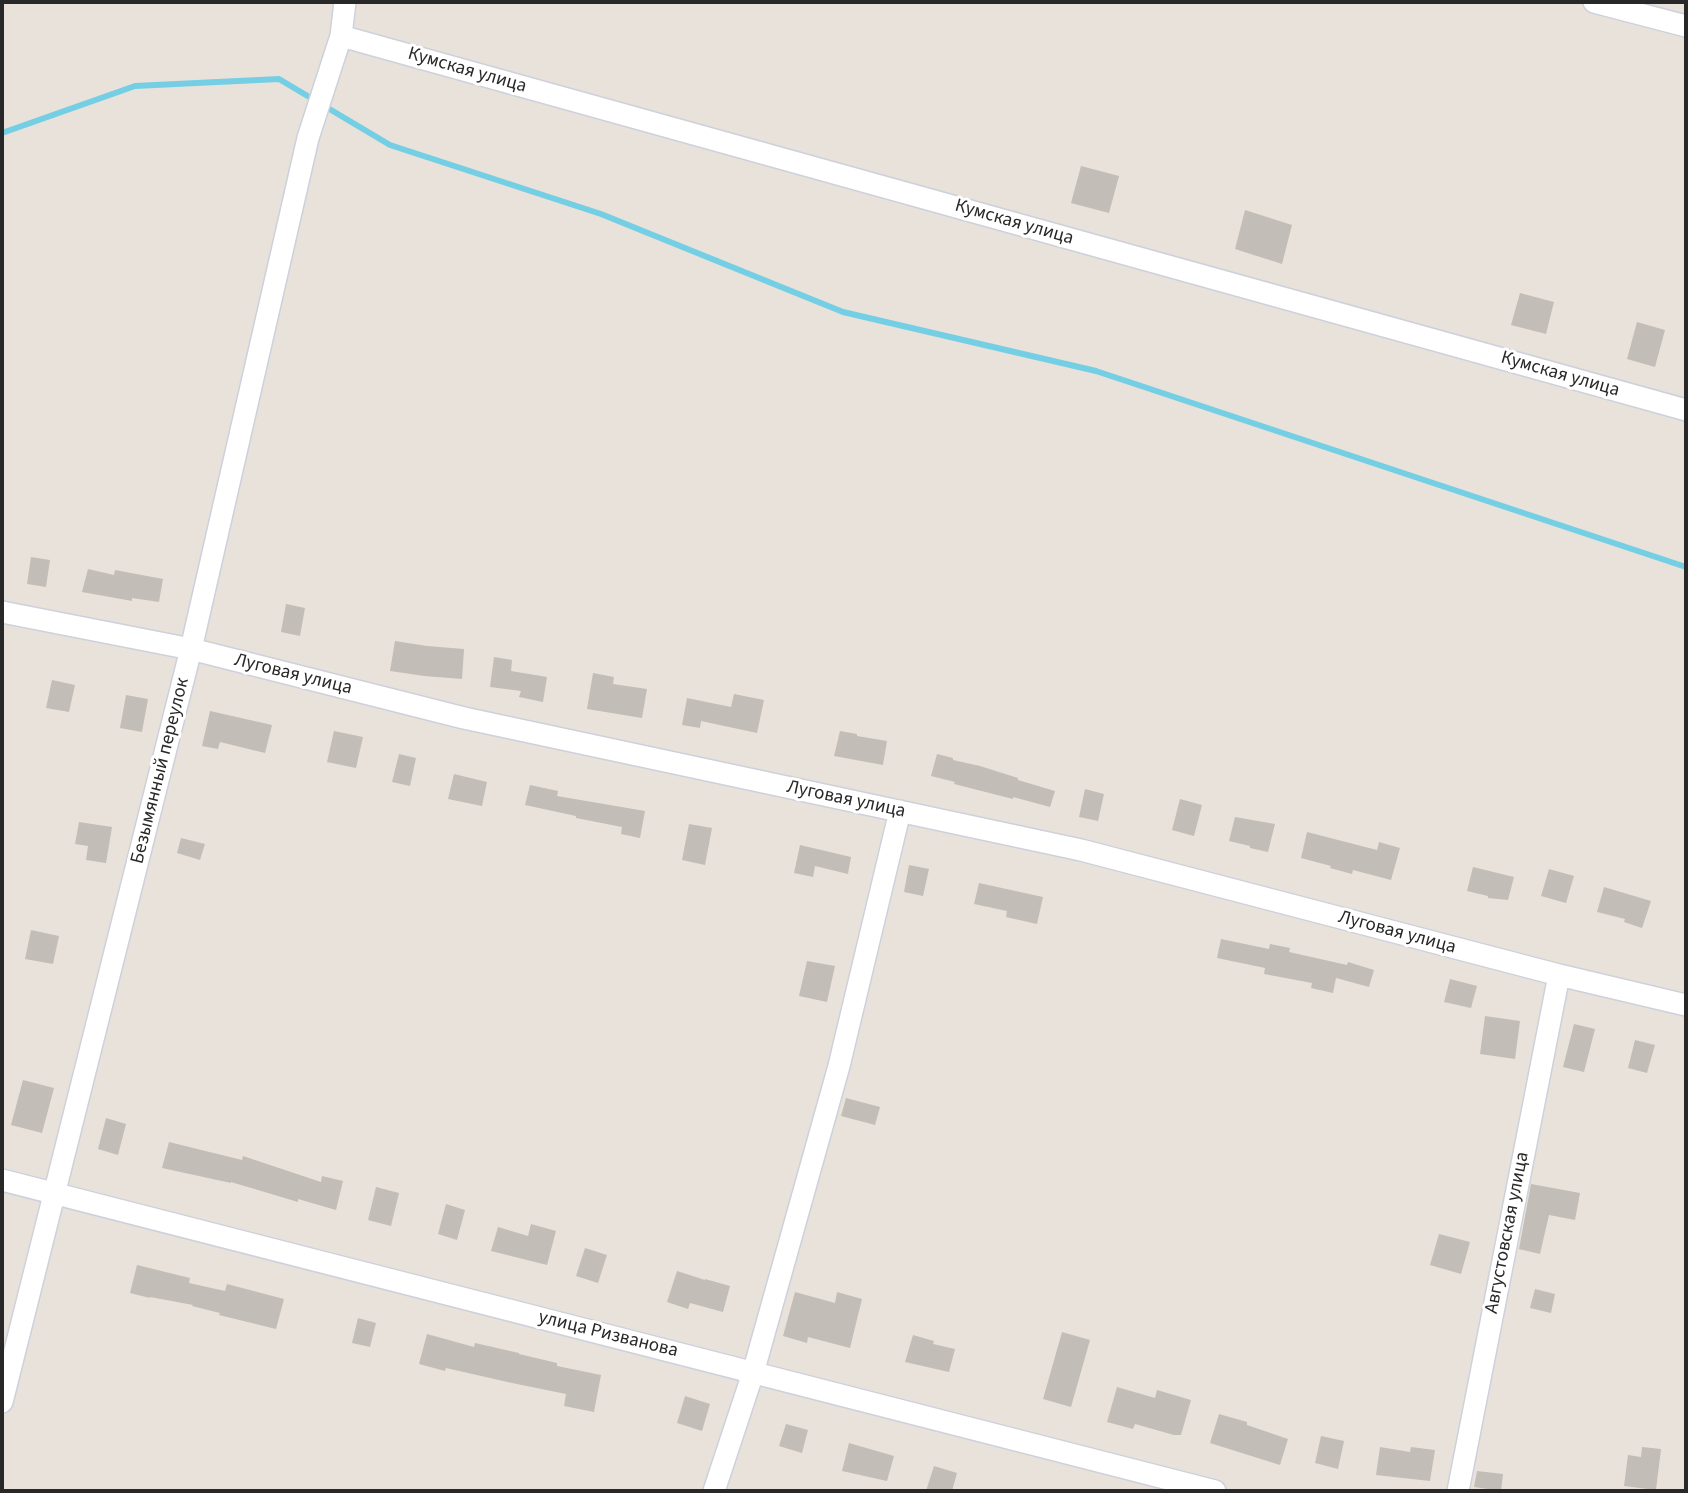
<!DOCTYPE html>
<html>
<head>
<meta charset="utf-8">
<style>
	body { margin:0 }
	#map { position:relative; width:1688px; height:1493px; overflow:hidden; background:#e9e2db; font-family:"Source Sans 3",sans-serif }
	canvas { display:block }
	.frame { position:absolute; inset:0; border:4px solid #282828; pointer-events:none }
</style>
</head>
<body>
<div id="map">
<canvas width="1688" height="1493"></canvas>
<div class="frame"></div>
</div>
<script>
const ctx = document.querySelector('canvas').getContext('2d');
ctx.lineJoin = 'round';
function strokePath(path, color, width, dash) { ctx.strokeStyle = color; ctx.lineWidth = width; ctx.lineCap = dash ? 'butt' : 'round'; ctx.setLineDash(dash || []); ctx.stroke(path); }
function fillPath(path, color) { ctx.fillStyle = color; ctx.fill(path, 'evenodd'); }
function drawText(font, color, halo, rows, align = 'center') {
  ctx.font = font + ' "Source Sans 3",sans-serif'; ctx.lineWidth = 6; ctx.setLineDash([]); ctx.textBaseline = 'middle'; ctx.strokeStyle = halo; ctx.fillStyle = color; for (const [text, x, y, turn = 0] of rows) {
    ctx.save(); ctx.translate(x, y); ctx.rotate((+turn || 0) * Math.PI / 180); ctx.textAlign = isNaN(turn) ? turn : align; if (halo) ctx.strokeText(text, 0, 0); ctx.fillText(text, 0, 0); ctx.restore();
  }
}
const stream = new Path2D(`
	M 2,133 L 135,86 L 279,79 L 390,145 L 601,214 L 843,312 L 1096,371 L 1686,567`);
const building = new Path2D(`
	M 1081,166 L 1119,176 L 1109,213 L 1071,203 Z
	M 1245,210 L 1292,225 L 1282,264 L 1235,249 Z
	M 1520,293 L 1554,302 L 1546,334 L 1511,325 Z
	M 1637,322 L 1665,330 L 1655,367 L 1627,359 Z
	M 31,557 L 50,560 L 46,587 L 27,584 Z
	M 88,569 L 114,575 L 115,570 L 163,579 L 159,602 L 132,598 L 132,601 L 82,592 Z
	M 286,604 L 305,608 L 300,636 L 281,632 Z
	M 395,641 L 427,646 L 464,649 L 462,679 L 424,676 L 390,671 Z
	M 494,657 L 512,660 L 511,671 L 547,677 L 543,702 L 519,697 L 521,691 L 490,687 Z
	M 593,673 L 614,677 L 613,684 L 647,689 L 642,718 L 587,709 Z
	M 52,680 L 75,685 L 69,712 L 46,708 Z
	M 734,694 L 764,700 L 757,733 L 701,721 L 700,728 L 682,725 L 687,698 L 731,707 Z
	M 126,695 L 148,699 L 142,732 L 120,728 Z
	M 210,711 L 272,725 L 265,753 L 220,742 L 218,749 L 202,746 Z
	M 334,731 L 363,737 L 356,768 L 327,762 Z
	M 840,731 L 857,734 L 857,736 L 887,741 L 883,765 L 834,756 Z
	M 399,754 L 416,758 L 410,786 L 392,782 Z
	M 937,754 L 953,758 L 953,760 L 980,766 L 1018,778 L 1018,780 L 1055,791 L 1050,807 L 1013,797 L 1013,799 L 954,784 L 955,782 L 931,776 Z
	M 454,774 L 487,782 L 482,806 L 448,799 Z
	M 530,785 L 558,791 L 557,796 L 645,811 L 640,838 L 621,834 L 622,827 L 576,818 L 576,816 L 525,805 Z
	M 1085,789 L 1104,794 L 1098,821 L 1079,817 Z
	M 1180,799 L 1202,805 L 1194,836 L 1172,830 Z
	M 1235,817 L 1275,824 L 1268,852 L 1250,848 L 1250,846 L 1229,841 Z
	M 79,822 L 112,827 L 106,863 L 86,860 L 88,846 L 75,844 Z
	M 689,824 L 712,828 L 705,865 L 682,860 Z
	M 1307,832 L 1377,850 L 1379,842 L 1400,848 L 1391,880 L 1353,870 L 1352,874 L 1330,868 L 1331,866 L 1301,858 Z
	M 181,838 L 205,844 L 200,860 L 177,853 Z
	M 800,845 L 851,857 L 848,874 L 815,866 L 813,877 L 794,873 Z
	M 909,865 L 929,869 L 923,896 L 904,892 Z
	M 1473,867 L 1514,877 L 1508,900 L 1488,898 L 1488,896 L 1467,891 Z
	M 1549,869 L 1574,876 L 1566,903 L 1541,896 Z
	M 979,883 L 1043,897 L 1037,924 L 1006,917 L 1007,911 L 974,904 Z
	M 1604,887 L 1651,901 L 1642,928 L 1624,922 L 1625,919 L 1597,912 Z
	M 31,930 L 59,936 L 53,964 L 25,959 Z
	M 1221,939 L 1269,949 L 1270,944 L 1290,948 L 1289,952 L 1347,965 L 1348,962 L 1374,970 L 1369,987 L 1336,978 L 1333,993 L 1311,988 L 1312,983 L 1264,974 L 1265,968 L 1217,958 Z
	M 807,961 L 835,966 L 827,1002 L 799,996 Z
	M 1450,979 L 1477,986 L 1471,1008 L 1444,1002 Z
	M 1485,1016 L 1520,1021 L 1515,1059 L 1480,1054 Z
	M 1574,1024 L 1595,1029 L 1584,1072 L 1563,1067 Z
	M 1635,1040 L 1655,1045 L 1647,1073 L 1628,1068 Z
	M 23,1080 L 54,1088 L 42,1133 L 11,1125 Z
	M 846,1098 L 880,1107 L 875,1125 L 841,1116 Z
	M 106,1118 L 126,1124 L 118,1155 L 98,1149 Z
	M 169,1142 L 242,1160 L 243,1156 L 321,1182 L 322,1176 L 343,1181 L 336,1210 L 298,1199 L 298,1202 L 231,1182 L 231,1183 L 162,1168 Z
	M 1531,1184 L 1580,1193 L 1575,1220 L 1549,1215 L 1540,1254 L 1519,1249 Z
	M 376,1187 L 399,1193 L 391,1226 L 368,1220 Z
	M 446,1204 L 465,1210 L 457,1240 L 438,1234 Z
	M 531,1224 L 556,1231 L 547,1265 L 491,1251 L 498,1227 L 528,1236 Z
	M 1439,1234 L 1470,1242 L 1461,1274 L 1430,1265 Z
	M 585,1248 L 607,1255 L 598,1283 L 576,1276 Z
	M 137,1265 L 190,1278 L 189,1283 L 225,1291 L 227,1284 L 284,1299 L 276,1329 L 219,1315 L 220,1313 L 192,1306 L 193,1305 L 150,1297 L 150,1298 L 130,1293 Z
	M 677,1271 L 705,1280 L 705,1279 L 730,1286 L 723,1312 L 690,1303 L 688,1309 L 667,1302 Z
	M 1535,1289 L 1555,1294 L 1551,1313 L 1530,1308 Z
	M 795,1292 L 835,1303 L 837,1292 L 862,1299 L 850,1348 L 808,1337 L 807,1343 L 783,1336 Z
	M 358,1318 L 376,1323 L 370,1347 L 352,1343 Z
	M 1062,1332 L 1090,1340 L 1071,1407 L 1043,1399 Z
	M 427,1334 L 474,1347 L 475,1343 L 519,1353 L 519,1354 L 557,1363 L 557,1366 L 601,1375 L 594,1412 L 564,1406 L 566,1394 L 512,1383 L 446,1368 L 445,1371 L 419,1364 Z
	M 913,1335 L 934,1341 L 933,1344 L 955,1349 L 949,1372 L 905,1362 Z
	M 1117,1387 L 1155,1398 L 1157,1390 L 1191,1400 L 1181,1435 L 1174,1435 L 1135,1424 L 1133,1429 L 1107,1422 Z
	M 685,1396 L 710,1404 L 702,1431 L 677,1423 Z
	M 1219,1414 L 1247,1422 L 1247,1425 L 1288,1439 L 1280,1465 L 1210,1443 Z
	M 786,1424 L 808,1430 L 802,1453 L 779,1446 Z
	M 1321,1436 L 1344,1441 L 1338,1469 L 1315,1463 Z
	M 849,1443 L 894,1456 L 887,1481 L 842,1471 Z
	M 1380,1447 L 1410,1452 L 1411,1447 L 1435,1450 L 1430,1481 L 1376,1475 Z
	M 1642,1447 L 1661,1449 L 1656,1490 L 1624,1486 L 1628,1455 L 1641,1457 Z
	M 934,1466 L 957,1473 L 952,1491 L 926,1491 Z
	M 1477,1471 L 1503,1474 L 1501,1491 L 1474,1487 Z`);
const minor = new Path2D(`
	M 1594,2 L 1686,26
	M 341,36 L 1686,410
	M 2,612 L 191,649 L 464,718 L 1081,850 L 1559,975 L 1686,1005
	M 2,1180 L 1215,1491
	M 2,1402 L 191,649 L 308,138 L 341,36 L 345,2
	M 714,1491 L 753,1373 L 839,1066 L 900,811
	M 1458,1491 L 1559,975`);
const streetNames = [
	["Кумская улица",467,71,16],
	["Кумская улица",1014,223,16],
	["Кумская улица",1560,375,16],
	["Луговая улица",293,675,14],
	["Безымянный переулок",161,771,-76],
	["Луговая улица",846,800,12],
	["Луговая улица",1397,933,15],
	["Августовская улица",1508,1233,-79],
	["улица Ризванова",608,1335,14]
];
strokePath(stream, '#75cfe4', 6);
fillPath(building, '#c2bdb6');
strokePath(minor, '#cdd1dc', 24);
strokePath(minor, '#fff', 21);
drawText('19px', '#282828', '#fff', streetNames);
</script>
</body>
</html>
